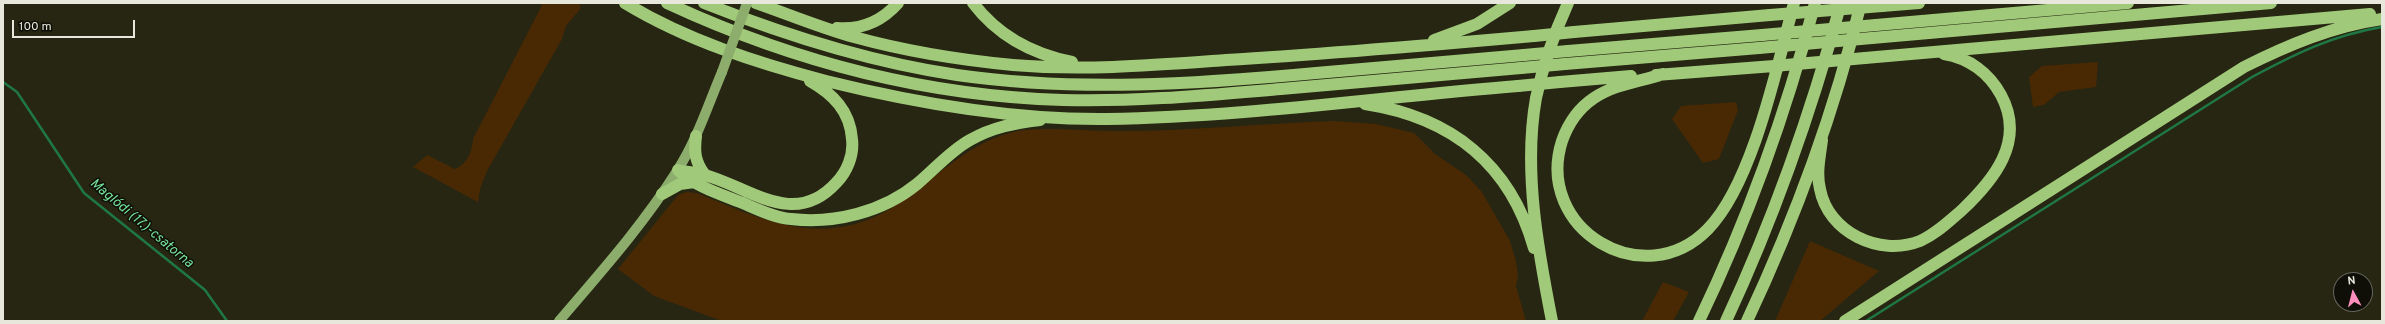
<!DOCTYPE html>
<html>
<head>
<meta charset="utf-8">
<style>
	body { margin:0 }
	#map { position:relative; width:2385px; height:324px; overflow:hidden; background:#262613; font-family:Overpass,sans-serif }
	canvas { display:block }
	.frame { position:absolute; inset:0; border:4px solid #e7e8db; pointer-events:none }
	.north { position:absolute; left:2333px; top:272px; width:40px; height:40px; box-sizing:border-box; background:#0f0f07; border:1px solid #65665c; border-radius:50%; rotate:353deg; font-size:11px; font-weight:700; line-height:16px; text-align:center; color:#e7e8db }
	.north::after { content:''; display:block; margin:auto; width:14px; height:18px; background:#fe8ebc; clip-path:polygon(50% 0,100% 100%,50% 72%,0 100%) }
	.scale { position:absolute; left:12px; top:20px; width:123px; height:18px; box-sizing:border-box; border:2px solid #e7e8db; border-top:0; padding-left:5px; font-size:12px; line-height:14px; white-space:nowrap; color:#e7e8db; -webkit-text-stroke:3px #0f0f07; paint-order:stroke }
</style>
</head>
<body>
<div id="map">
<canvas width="2385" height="324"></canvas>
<div class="frame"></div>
<div class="north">N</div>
<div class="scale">100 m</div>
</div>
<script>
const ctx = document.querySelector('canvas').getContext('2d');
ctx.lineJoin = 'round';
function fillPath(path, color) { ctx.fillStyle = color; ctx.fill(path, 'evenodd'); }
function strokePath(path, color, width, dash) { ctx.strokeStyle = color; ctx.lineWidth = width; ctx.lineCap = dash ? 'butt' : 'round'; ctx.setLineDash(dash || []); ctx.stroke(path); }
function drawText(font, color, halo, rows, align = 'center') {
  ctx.font = font + ' Overpass,sans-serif'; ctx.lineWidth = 3; ctx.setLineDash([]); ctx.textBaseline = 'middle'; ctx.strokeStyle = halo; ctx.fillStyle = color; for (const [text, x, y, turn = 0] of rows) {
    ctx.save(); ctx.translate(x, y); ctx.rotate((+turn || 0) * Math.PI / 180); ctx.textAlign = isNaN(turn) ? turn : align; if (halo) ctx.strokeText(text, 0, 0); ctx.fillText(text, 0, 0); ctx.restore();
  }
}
const green = new Path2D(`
	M 543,3 L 579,3 L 581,8 L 566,26 L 562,39 L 487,171 L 480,189 L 478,202 L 413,167 L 427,155 L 455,169 C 467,164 472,152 473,139 Z
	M 2098,62 L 2096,87 L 2059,92 L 2044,105 L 2033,107 L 2029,77 L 2042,66 Z
	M 1736,102 L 1738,110 L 1719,159 L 1703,163 L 1672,119 L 1681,106 Z
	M 1335,121 L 1376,124 L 1414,133 L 1435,154 L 1466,175 L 1482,192 L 1510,241 L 1516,261 L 1518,277 L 1516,286 L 1526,321 L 722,321 L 654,296 L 618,269 L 678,195 L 686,192 L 697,193 C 763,220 821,249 890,209 C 904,201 918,189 931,179 C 958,158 983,138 1018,131 C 1050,126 1090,132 1123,131 C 1194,131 1264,123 1335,121 Z
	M 1810,241 L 1879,271 L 1820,321 L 1775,321 Z
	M 1663,282 L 1689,292 L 1673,321 L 1642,321 Z`);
const stream = new Path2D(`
	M 3,82 L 17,92 L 84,193 L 205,290 L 227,321
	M 1866,321 L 2252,77 C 2295,54 2333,35 2382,27`);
const major = new Path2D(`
	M 559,321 C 600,273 643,225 677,171 C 697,140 708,105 722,72`);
const highway = new Path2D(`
	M 625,3 C 686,40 757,63 826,81 C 915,103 1014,120 1107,119 C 1244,117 1381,97 1518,86
	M 667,3 C 792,61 926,96 1063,100 C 1136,102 1209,95 1281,89 C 1361,82 1441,75 1521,68
	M 704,3 C 787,36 869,62 957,75 C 1076,92 1197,84 1316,73 C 1386,67 1455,61 1524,55
	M 756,3 C 788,14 821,28 854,37 C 905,51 960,60 1013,65 C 1084,71 1156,65 1226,60 C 1329,54 1432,45 1534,36
	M 973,3 C 998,36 1032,54 1072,62
	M 1882,6 L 1919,3
	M 1876,25 L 2128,3
	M 837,28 C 861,30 882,21 898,3
	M 1574,32 L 1770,15
	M 1872,38 L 2271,3
	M 1434,40 L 1477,24 L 1510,3
	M 1568,51 L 1762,35
	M 1865,58 L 2370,14
	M 1565,64 L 1759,48
	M 1663,74 C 1639,82 1615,84 1594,98 C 1579,108 1568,124 1562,141 C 1534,229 1644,295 1708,229 C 1753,183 1777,66 1794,3
	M 1656,75 L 1774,66
	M 1560,82 L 1631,76
	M 1365,104 C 1450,117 1510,163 1534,248
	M 696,136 C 694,152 695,162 705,175
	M 1822,140 C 1820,156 1816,173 1820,189 C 1828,232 1879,257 1920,241 C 1936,234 1948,222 1961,211 C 1994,180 2026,141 2001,95 C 1989,73 1969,58 1944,54
	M 678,170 C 695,187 723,195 745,204 C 759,210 776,218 791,219 C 834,224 883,212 917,184 C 934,170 950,151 970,140 C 993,127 1015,123 1040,120
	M 681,171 C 689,172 697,173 705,175 C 749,187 794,229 836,183 C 847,172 854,155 852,139 C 850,111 833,94 810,81
	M 662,194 L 680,184 L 694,182
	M 1552,321 C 1538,250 1523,170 1536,98 C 1543,65 1554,34 1568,3
	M 1699,321 C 1748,219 1786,113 1815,3
	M 1726,321 C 1774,218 1811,113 1841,3
	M 1747,321 C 1795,219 1834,113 1861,3
	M 1845,321 L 2244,67 C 2288,45 2333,26 2382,19`);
const majorBridge = new Path2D(`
	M 722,72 L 747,3`);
const highwayBridge = new Path2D(`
	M 1770,15 L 1882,6
	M 1762,35 L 1876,25
	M 1534,36 L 1574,32
	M 1759,48 L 1872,38
	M 1524,55 L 1568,51
	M 1774,66 L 1865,58
	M 1521,68 L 1565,64
	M 1518,86 L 1560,82`);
const waterNames = [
	["Maglódi (17.)-csatorna",141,224,40]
];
fillPath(green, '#492904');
strokePath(stream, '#1f7744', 2.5);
strokePath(major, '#8cad6c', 10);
strokePath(highway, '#a0c979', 12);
strokePath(majorBridge, '#8cad6c', 10);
strokePath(highwayBridge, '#a0c979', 12);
drawText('italic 14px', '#74e199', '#0f0f07', waterNames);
</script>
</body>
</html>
